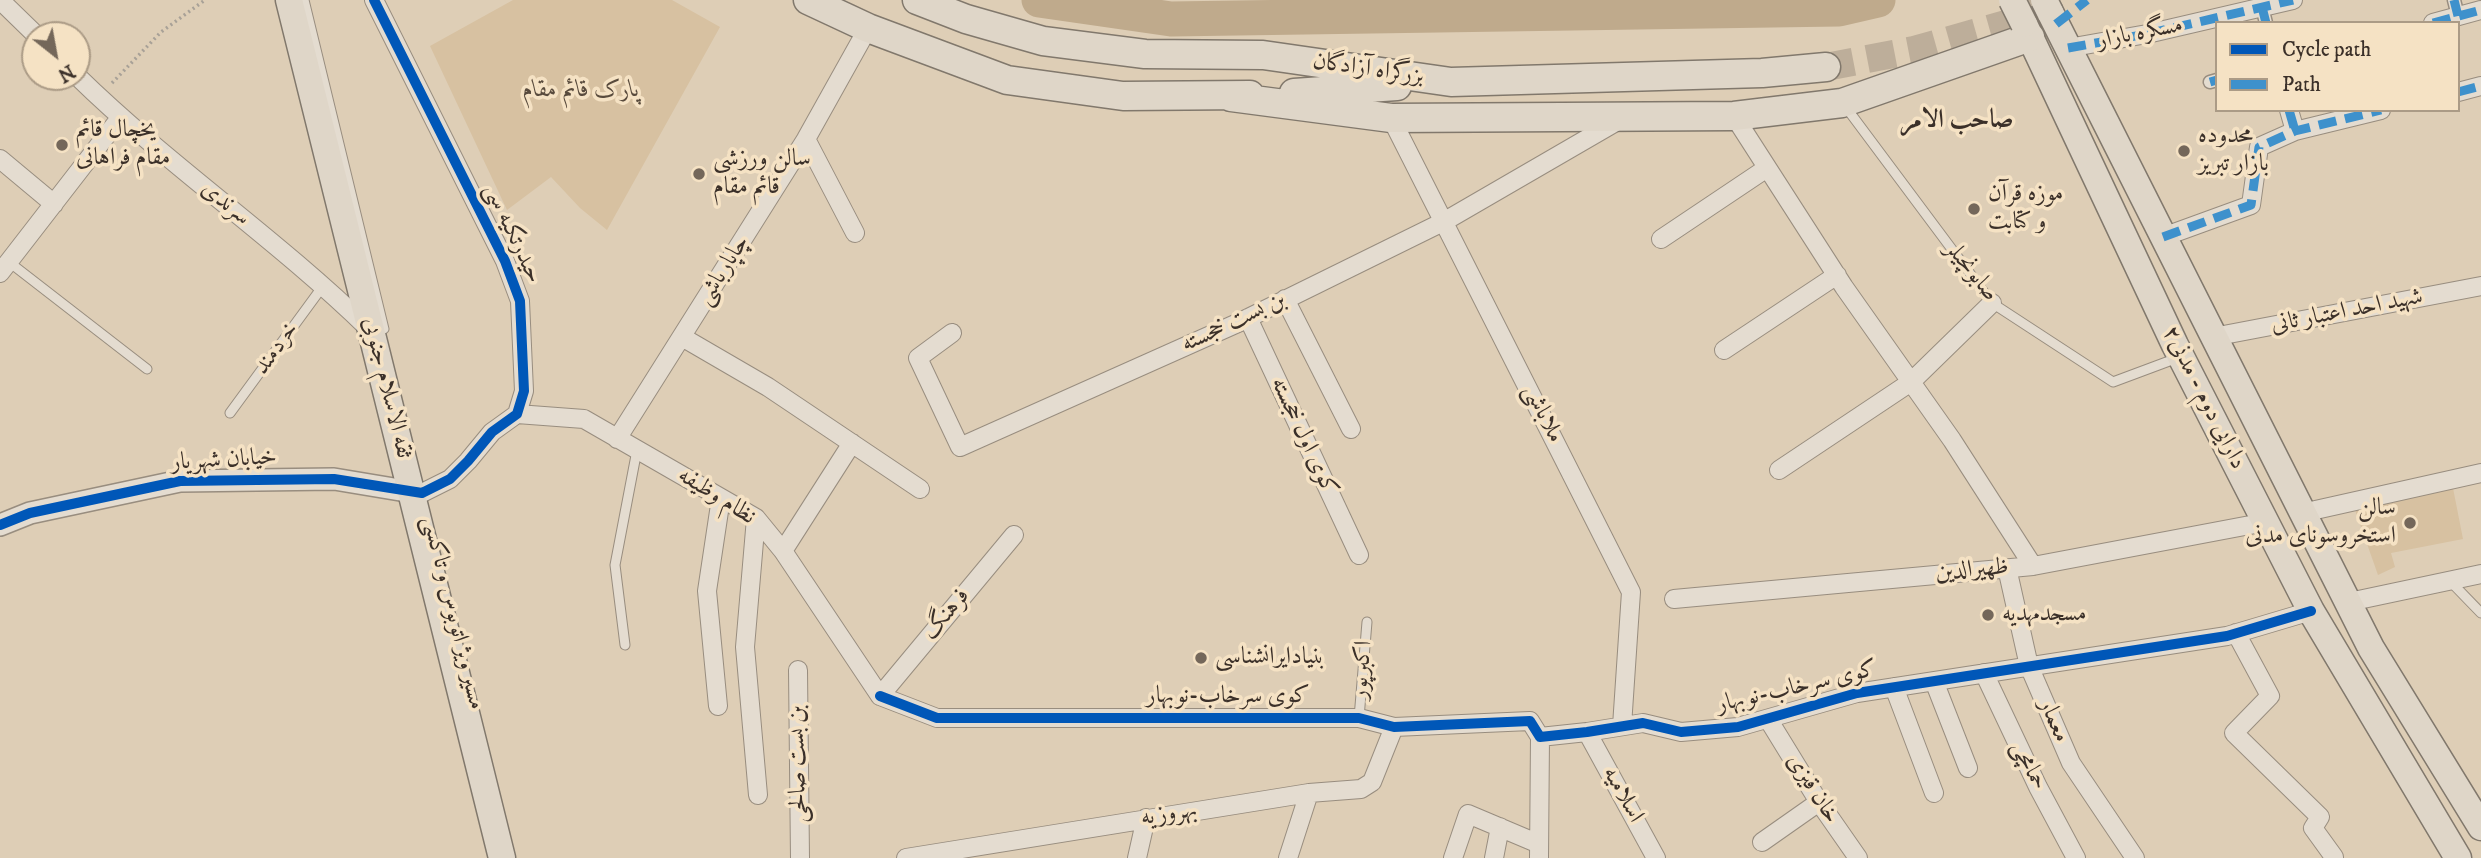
<!DOCTYPE html>
<html>
<head>
<meta charset="utf-8">
<style>
	body { margin:0 }
	#map { position:relative; width:2481px; height:858px; overflow:hidden; background:#deceb6; font-family:"IM FELL DW Pica",serif }
	canvas { display:block }
	.legend { position:absolute; left:2215px; top:21px; width:245px; height:91px; box-sizing:border-box; background:#f5e2c4; border:2px solid #ab9b86; margin:0; padding:9px 12px; list-style:none; font-size:21px; color:#3b3029 }
	.legend li { display:flex; align-items:center; gap:14px; height:35px }
	.legend b { width:35px; border:2px solid #ab9b86 }
	.north { position:absolute; left:21px; top:21px; width:70px; height:70px; box-sizing:border-box; background:#f5e2c4; border:2px solid #ab9b86; border-radius:50%; rotate:149deg; font-size:19px; font-weight:700; line-height:28px; text-align:center; color:#3b3029 }
	.north::after { content:''; display:block; margin:auto; width:24px; height:32px; background:#74675a; clip-path:polygon(50% 0,100% 100%,50% 72%,0 100%) }
</style>
</head>
<body>
<div id="map">
<canvas width="2481" height="858"></canvas>
<ul class="legend">
<li><b style="height:9px;background:#0057b8"></b>Cycle path</li>
<li><b style="height:9px;background:#3e91cc"></b>Path</li>
</ul>
<div class="north">N</div>
</div>
<script>
const ctx = document.querySelector('canvas').getContext('2d');
ctx.lineJoin = 'round';
function fillPath(path, color) { ctx.fillStyle = color; ctx.fill(path, 'evenodd'); }
function strokePath(path, color, width, dash) { ctx.strokeStyle = color; ctx.lineWidth = width; ctx.lineCap = dash ? 'butt' : 'round'; ctx.setLineDash(dash || []); ctx.stroke(path); }
function drawText(font, color, halo, rows, align = 'center') {
  ctx.font = font + ' "IM FELL DW Pica",Amiri,serif'; ctx.lineWidth = 7; ctx.setLineDash([]); ctx.textBaseline = 'middle'; ctx.strokeStyle = halo; ctx.fillStyle = color; for (const [text, x, y, turn = 0] of rows) {
    ctx.save(); ctx.translate(x, y); ctx.rotate((+turn || 0) * Math.PI / 180); ctx.textAlign = isNaN(turn) ? turn : align; if (halo) ctx.strokeText(text, 0, 0); ctx.fillText(text, 0, 0); ctx.restore();
  }
}
const green = new Path2D(`
	M 513,0 L 672,0 L 720,27 L 607,230 L 580,208 L 551,177 L 507,210 L 430,46 Z
	M 2452,483 L 2463,539 L 2391,553 L 2395,567 L 2378,575 L 2354,507 Z`);
const river = new Path2D(`
	M 1039,0 L 1171,19 L 1839,9 L 1878,0`);
const trunkTunnel = new Path2D(`
	M 1826,67 L 1914,50 L 2006,24 L 2042,6`);
const path = new Path2D(`
	M 112,83 L 161,32 L 205,0`);
const service = new Path2D(`
	M 304,0 L 384,329
	M 1845,106 L 1992,303 L 2113,382 L 2180,357
	M 9,262 L 147,369
	M 230,413 L 323,286
	M 2450,581 L 2481,613
	M 625,645 L 615,565 L 637,450
	M 1359,718 L 1367,622`);
const pedestrian = new Path2D(`
	M 2454,0 L 2458,16
	M 2262,7 L 2266,23
	M 2210,82 L 2217,80`);
const minor = new Path2D(`
	M 0,0 L 36,35
	M 374,0 L 505,261 L 520,301 L 524,391 L 517,414 L 492,432 L 468,461 L 450,479 L 422,493 L 412,492
	M 2433,23 L 2481,10
	M 2068,48 L 2147,34 L 2293,0
	M 77,76 C 169,166 277,239 369,329
	M 2458,92 L 2481,86
	M 2289,110 L 2295,131
	M 1734,116 L 1844,287 L 1952,440 L 2033,566
	M 1391,118 L 1631,592 L 1622,726
	M 806,139 L 855,233
	M 0,159 L 54,204
	M 2163,237 L 2251,205 L 2259,147 L 2295,131 L 2381,110
	M 1661,239 L 1767,168
	M 0,273 L 120,118
	M 1285,299 L 1351,429
	M 1248,318 L 1359,555
	M 952,333 L 918,358 L 960,447 L 1240,322 L 1445,221 L 1621,119
	M 682,337 L 768,387 L 920,489
	M 2213,337 L 2481,286
	M 1724,350 L 1837,275
	M 517,414 L 584,419 L 756,518 L 783,551 L 880,696
	M 617,439 L 806,139 L 868,28
	M 1779,470 L 1911,382 L 1992,303
	M 2302,513 L 2481,473
	M 756,518 L 745,647 L 758,795
	M 783,551 L 852,443
	M 2007,568 L 2029,666 L 2071,763 L 2135,858
	M 1674,599 L 2033,566 L 2266,522
	M 2349,602 L 2481,574
	M 2236,633 L 2270,696 L 2234,733 L 2320,817 L 2313,828 L 2334,857
	M 798,670 L 800,858
	M 1984,673 L 2038,787 L 2076,858
	M 1934,681 L 1968,768
	M 1894,687 L 1934,793
	M 880,696 L 937,718 L 1359,718 L 1394,727 L 1530,721 L 1540,737 L 1587,732 L 1643,723 L 1681,732 L 1738,727 L 1857,693 L 2227,636 L 2311,611
	M 880,696 L 1014,535
	M 718,706 L 707,591 L 721,498
	M 1768,719 L 1819,802 L 1858,858
	M 1587,732 L 1656,858
	M 1762,842 L 1819,802
	M 906,858 L 1309,793 L 1361,789 L 1372,782 L 1394,727
	M 1137,858 L 1146,818
	M 1288,858 L 1309,793
	M 1453,858 L 1468,814 L 1539,844
	M 1494,858 L 1500,827
	M 1539,858 L 1540,737`);
const tertiary = new Path2D(`
	M 0,525 L 30,513 L 180,481 L 334,479 L 412,492`);
const primary = new Path2D(`
	M 289,0 L 502,858
	M 2050,12 L 2371,648 L 2481,827
	M 2024,24 L 2175,345 L 2311,611 L 2458,858`);
const trunk = new Path2D(`
	M 808,0 L 868,28 L 1007,80 L 1123,96 L 1250,95
	M 917,0 L 966,19 L 1043,41 L 1145,54 L 1263,55 L 1451,82 L 1762,73 L 1826,67
	M 1294,93 L 1397,86
	M 1231,97 L 1391,118 L 1734,116 L 1842,103 L 2030,37`);
const primaryBridge = new Path2D(`
	M 2012,0 L 2024,24
	M 2044,0 L 2050,12`);
const quiet = new Path2D(`
	M 2454,0 L 2458,16
	M 2262,7 L 2266,23
	M 2433,23 L 2481,10
	M 2056,24 L 2087,0
	M 2068,48 L 2147,34 L 2293,0
	M 2210,82 L 2217,80
	M 2458,92 L 2481,86
	M 2289,110 L 2295,131
	M 2163,237 L 2251,205 L 2259,147 L 2295,131 L 2381,110`);
const cycleway = new Path2D(`
	M 0,525 L 30,513 L 180,481 L 334,479 L 422,493 L 450,479 L 468,461 L 492,432 L 517,414 L 524,391 L 520,301 L 505,261 L 374,0
	M 880,696 L 937,718 L 1359,718 L 1394,727 L 1530,721 L 1540,737 L 1587,732 L 1643,723 L 1681,732 L 1738,727 L 1857,693 L 2227,636 L 2311,611`);
const markers = [
	[62,145,7,"#74675a"],
	[2184,151,7,"#74675a"],
	[699,174,7,"#74675a"],
	[1974,209,7,"#74675a"],
	[2410,523,7,"#74675a"],
	[1988,615,7,"#74675a"],
	[1201,658,7,"#74675a"]
];
const streetNames = [
	["مسگره بازار",2140,34,-11],
	["بزرگراه آزادگان",1368,70,8],
	["سرندی",225,204,39],
	["حیدرتکیه سی",512,234,65],
	["چاپارباشی",724,271,-58],
	["صابونچیلر",1971,272,51],
	["شهید احد اعتبار ثانی",2347,312,-11],
	["بن بست خجسته",1234,323,-25],
	["خردمند",277,349,-54],
	["ثقه الاسلام جنوبی",386,388,76],
	["دارایی دوم - مدنی۲",2203,398,63],
	["ملاباشی",1542,414,63],
	["کوی اول خجسته",1303,437,65],
	["خیابان شهریار",224,461,-3],
	["نظام وظیفه",716,497,32],
	["ظهیرالدین",1972,571,-5],
	["مسیر ویژ اتوبوس و تاکسی",452,613,76],
	["فرهنگ",947,615,-50],
	["اکبرپور",1363,670,-85],
	["کوی سرخاب-نوبهار",1797,688,-13],
	["کوی سرخاب-نوبهار",1228,697],
	["معمار",2053,721,67],
	["بن بست صالحی",799,764,-91],
	["حمامچی",2028,766,64],
	["خان قیزی",1812,789,57],
	["اسلامیه",1622,795,61],
	["بهروزیه",1169,815,-9]
];
const parkNames = [
	["پارک قائم مقام",581,91]
];
const poiNames = [
	["یخچال قائم",76,131],
	["مقام فراهانی",76,159],
	["محدوده",2198,137],
	["بازار تبریز",2198,165],
	["سالن ورزشی",713,160],
	["قائم مقام",713,188],
	["موزه قرآن",1988,195],
	["و کتابت",1988,223],
	["سالن",2396,509,"right"],
	["استخروسونای مدنی",2396,537,"right"],
	["مسجدمهدیه",2002,615],
	["بنیادایرانشناسی",1215,658]
];
const neighbourhoodNames = [
	["صاحب الامر",1957,122]
];
fillPath(green, '#d7c1a1');
strokePath(river, '#bfaa8c', 35);
strokePath(trunkTunnel, '#bdae9a', 28, [28, 14]);
strokePath(service, '#988d7f', 11);
strokePath(pedestrian, '#988d7f', 15);
strokePath(minor, '#988d7f', 20);
strokePath(tertiary, '#988d7f', 24);
strokePath(primary, '#81786c', 29);
strokePath(trunk, '#81786c', 31);
strokePath(path, '#a8a197', 3.5, [2, 3.5]);
strokePath(service, '#e4dcd0', 9);
strokePath(pedestrian, '#e4dcd0', 12);
strokePath(minor, '#e4dcd0', 18);
strokePath(tertiary, '#e4dcd0', 21);
strokePath(primary, '#dfd6c8', 26);
strokePath(trunk, '#dfd6c8', 28);
strokePath(primaryBridge, '#81786c', 29, []);
strokePath(primaryBridge, '#dfd6c8', 26);
strokePath(quiet, '#3e91cc', 9, [18, 9]);
strokePath(cycleway, '#0057b8', 10);
for (const [x, y, r, color] of markers) { const dot = new Path2D(); dot.arc(x, y, r, 0, 2 * Math.PI); ctx.fillStyle = color; ctx.fill(dot); strokePath(dot, '#f5e2c4', 2.5); }
drawText('24px', '#3b3029', '#f5e2c4', streetNames);
drawText('italic 24px', '#594b3d', '#f5e2c4', parkNames);
drawText('24px', '#3b3029', '#f5e2c4', poiNames, 'left');
drawText('bold 26px', '#3b3029', '#f5e2c4', neighbourhoodNames);
</script>
</body>
</html>
